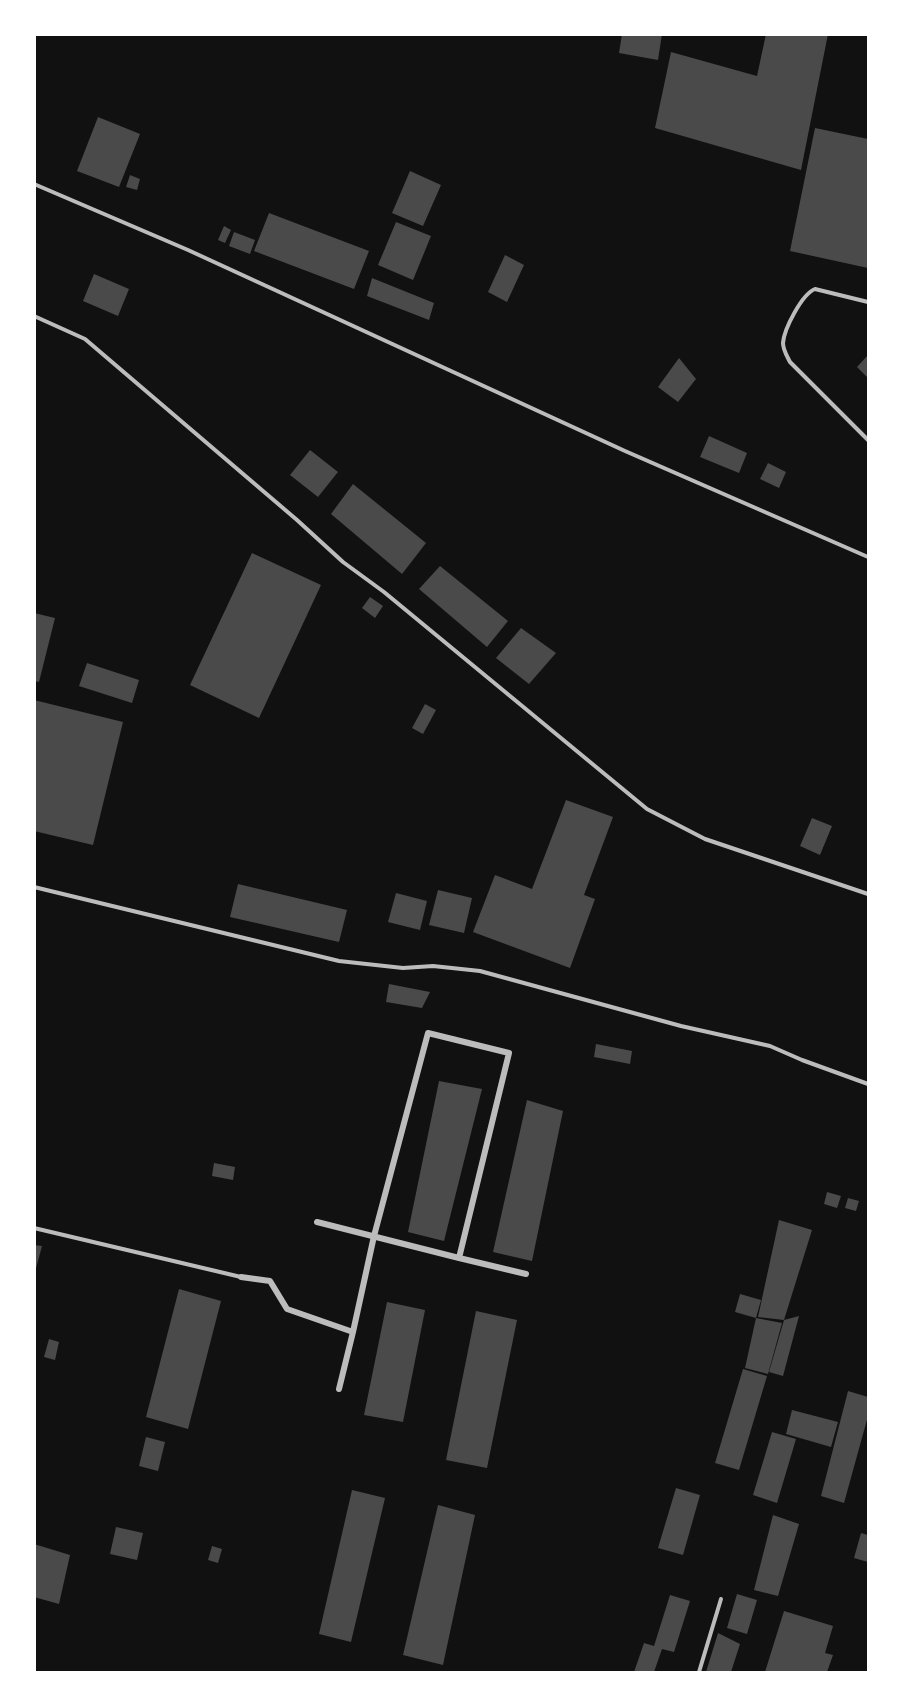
<!DOCTYPE html>
<html>
<head>
<meta charset="utf-8">
<style>
	body { margin:0 }
	#map { position:relative; width:903px; height:1707px; overflow:hidden; background:#111; font-family:Raleway,sans-serif }
	canvas { display:block }
	.frame { position:absolute; inset:0; border:36px solid #fff; pointer-events:none }
</style>
</head>
<body>
<div id="map">
<canvas width="903" height="1707"></canvas>
<div class="frame"></div>
</div>
<script>
const ctx = document.querySelector('canvas').getContext('2d');
ctx.lineJoin = 'round';
function fillPath(path, color) { ctx.fillStyle = color; ctx.fill(path, 'evenodd'); }
function strokePath(path, color, width, dash) { ctx.strokeStyle = color; ctx.lineWidth = width; ctx.lineCap = dash ? 'butt' : 'round'; ctx.setLineDash(dash || []); ctx.stroke(path); }
const building = new Path2D(`
	M 622,34 L 662,34 L 658,60 L 619,53 Z
	M 766,34 L 828,34 L 801,170 L 655,128 L 671,52 L 757,76 Z
	M 98,117 L 140,134 L 119,187 L 77,171 Z
	M 815,128 L 868,139 L 868,268 L 790,251 Z
	M 410,171 L 441,185 L 423,226 L 392,213 Z
	M 130,175 L 140,179 L 137,190 L 126,187 Z
	M 269,213 L 369,251 L 354,289 L 254,251 Z
	M 396,222 L 431,236 L 413,280 L 378,265 Z
	M 224,226 L 231,230 L 225,243 L 218,240 Z
	M 234,232 L 255,240 L 250,254 L 229,246 Z
	M 505,255 L 524,265 L 507,302 L 488,292 Z
	M 94,274 L 129,289 L 118,316 L 83,301 Z
	M 372,278 L 434,303 L 429,320 L 367,296 Z
	M 868,355 L 868,378 L 857,367 Z
	M 679,358 L 696,379 L 678,402 L 658,387 Z
	M 709,436 L 747,453 L 739,473 L 700,457 Z
	M 310,450 L 338,472 L 318,497 L 290,475 Z
	M 768,463 L 786,472 L 779,488 L 760,479 Z
	M 353,484 L 426,543 L 402,574 L 331,514 Z
	M 252,553 L 321,585 L 259,718 L 190,685 Z
	M 440,566 L 508,621 L 487,647 L 419,589 Z
	M 370,597 L 383,606 L 375,618 L 362,608 Z
	M 34,613 L 55,618 L 39,682 L 34,681 Z
	M 521,628 L 556,653 L 529,684 L 496,658 Z
	M 87,663 L 139,680 L 132,703 L 79,686 Z
	M 34,700 L 123,722 L 93,845 L 34,831 Z
	M 425,704 L 436,710 L 423,734 L 412,728 Z
	M 566,800 L 613,817 L 584,895 L 595,899 L 570,968 L 473,932 L 495,875 L 532,889 Z
	M 812,818 L 832,826 L 820,855 L 800,846 Z
	M 238,884 L 347,910 L 339,942 L 230,917 Z
	M 438,890 L 472,898 L 464,933 L 429,925 Z
	M 396,893 L 427,901 L 420,930 L 388,922 Z
	M 389,984 L 430,992 L 422,1008 L 386,1002 Z
	M 596,1044 L 632,1051 L 630,1064 L 594,1057 Z
	M 439,1081 L 482,1089 L 444,1241 L 408,1232 Z
	M 527,1100 L 563,1111 L 532,1261 L 493,1252 Z
	M 214,1163 L 235,1167 L 233,1180 L 212,1176 Z
	M 827,1192 L 841,1196 L 837,1208 L 824,1204 Z
	M 848,1198 L 859,1201 L 856,1211 L 845,1208 Z
	M 779,1220 L 812,1230 L 784,1320 L 758,1317 Z
	M 34,1245 L 42,1246 L 35,1272 L 34,1272 Z
	M 179,1289 L 221,1301 L 188,1429 L 146,1417 Z
	M 740,1294 L 761,1300 L 756,1318 L 782,1323 L 768,1374 L 745,1368 L 756,1318 L 735,1312 Z
	M 387,1302 L 425,1310 L 403,1422 L 364,1415 Z
	M 476,1311 L 517,1320 L 487,1468 L 446,1460 Z
	M 799,1316 L 783,1376 L 769,1372 L 784,1320 Z
	M 49,1339 L 59,1342 L 55,1360 L 44,1357 Z
	M 743,1369 L 767,1376 L 739,1470 L 715,1463 Z
	M 848,1391 L 868,1397 L 868,1416 L 844,1503 L 821,1496 Z
	M 792,1410 L 838,1422 L 831,1447 L 786,1434 Z
	M 772,1432 L 796,1439 L 777,1503 L 753,1495 Z
	M 146,1437 L 165,1442 L 158,1471 L 139,1466 Z
	M 676,1488 L 700,1495 L 683,1555 L 658,1548 Z
	M 352,1490 L 385,1498 L 351,1642 L 319,1634 Z
	M 438,1505 L 475,1515 L 443,1665 L 403,1655 Z
	M 773,1515 L 799,1524 L 778,1596 L 754,1590 Z
	M 116,1527 L 143,1533 L 137,1560 L 110,1554 Z
	M 861,1533 L 868,1535 L 868,1562 L 854,1558 Z
	M 34,1544 L 70,1555 L 59,1604 L 34,1597 Z
	M 212,1546 L 222,1549 L 218,1563 L 208,1560 Z
	M 737,1594 L 757,1600 L 747,1634 L 727,1628 Z
	M 670,1595 L 690,1601 L 674,1652 L 662,1649 L 654,1672 L 634,1672 L 644,1643 L 654,1646 Z
	M 784,1611 L 833,1626 L 825,1653 L 833,1655 L 827,1672 L 765,1672 Z
	M 718,1633 L 740,1644 L 731,1672 L 706,1672 Z`);
const service = new Path2D(`
	M 34,184 L 188,250 L 625,451 L 868,557
	M 868,302 L 815,289 C 802,294 784,329 783,343 C 783,350 787,356 790,362 L 868,440
	M 34,316 L 85,339 L 297,520 L 343,562 L 384,592 L 647,809 L 705,839 L 868,894
	M 34,887 L 339,961 L 403,968 L 433,966 L 480,971 L 681,1026 L 770,1046 L 802,1060 L 868,1084
	M 34,1228 L 241,1277
	M 699,1672 L 721,1599`);
const minor = new Path2D(`
	M 317,1222 L 459,1258 L 509,1053 L 428,1033 L 374,1236 L 353,1332
	M 459,1258 L 526,1274
	M 241,1277 L 270,1281 L 287,1309 L 353,1332 L 339,1389`);
fillPath(building, '#4a4a4a');
strokePath(service, '#bcbcbc', 4);
strokePath(minor, '#bcbcbc', 6);
</script>
</body>
</html>
